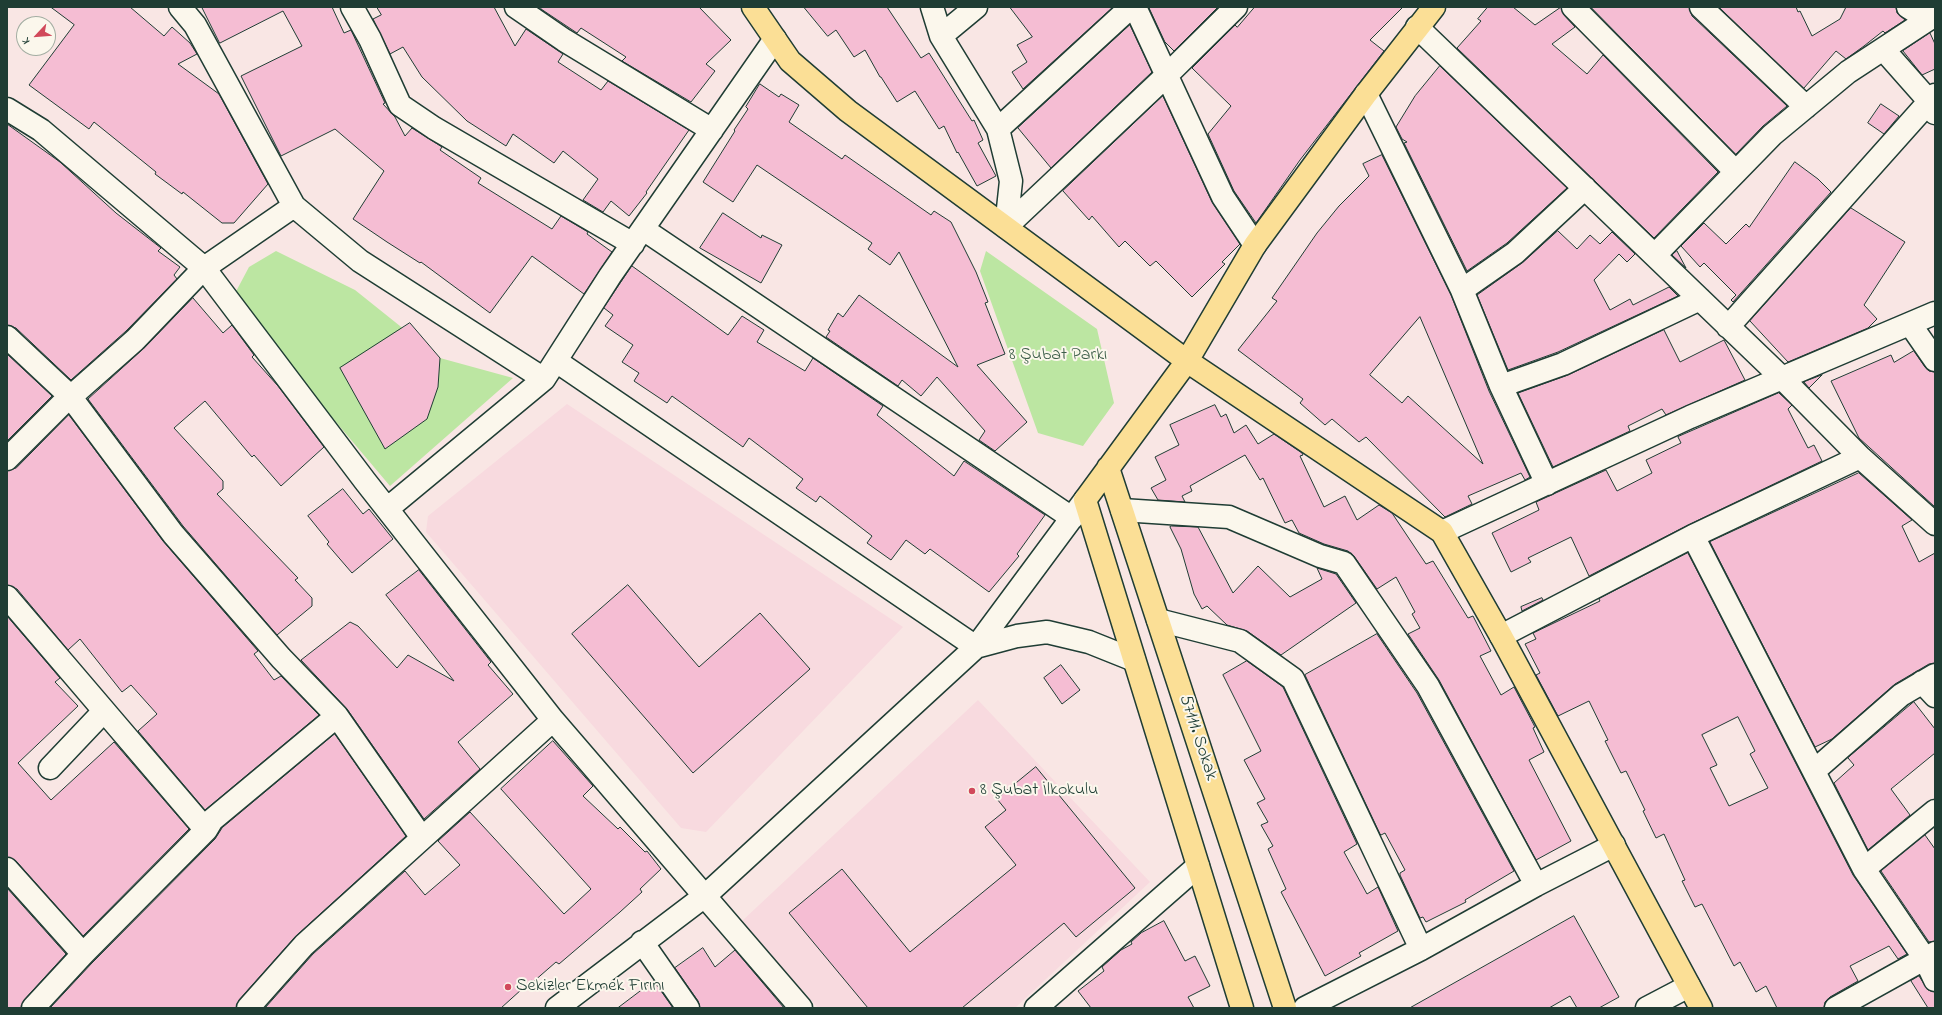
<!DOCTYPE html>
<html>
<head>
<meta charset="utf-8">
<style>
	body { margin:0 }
	#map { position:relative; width:1942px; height:1015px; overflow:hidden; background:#f9e6e4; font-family:"Indie Flower",sans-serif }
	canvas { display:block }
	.frame { position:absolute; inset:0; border:8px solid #1f3d34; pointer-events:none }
	.north { position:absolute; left:16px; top:16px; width:40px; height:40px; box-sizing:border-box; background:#fbf7ec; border:1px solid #a3ada2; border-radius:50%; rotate:244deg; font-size:11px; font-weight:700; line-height:16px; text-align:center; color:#1f3d34 }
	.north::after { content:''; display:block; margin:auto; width:14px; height:18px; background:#d1495b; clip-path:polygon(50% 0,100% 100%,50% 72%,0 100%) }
</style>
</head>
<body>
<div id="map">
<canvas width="1942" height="1015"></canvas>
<div class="frame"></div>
<div class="north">K</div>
</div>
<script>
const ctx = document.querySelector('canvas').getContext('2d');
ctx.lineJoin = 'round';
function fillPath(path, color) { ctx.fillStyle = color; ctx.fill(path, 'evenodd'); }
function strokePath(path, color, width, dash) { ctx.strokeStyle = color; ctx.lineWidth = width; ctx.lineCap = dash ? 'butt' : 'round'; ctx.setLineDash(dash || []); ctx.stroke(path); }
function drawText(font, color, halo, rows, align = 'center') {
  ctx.font = font + ' "Indie Flower",sans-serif'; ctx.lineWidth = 4; ctx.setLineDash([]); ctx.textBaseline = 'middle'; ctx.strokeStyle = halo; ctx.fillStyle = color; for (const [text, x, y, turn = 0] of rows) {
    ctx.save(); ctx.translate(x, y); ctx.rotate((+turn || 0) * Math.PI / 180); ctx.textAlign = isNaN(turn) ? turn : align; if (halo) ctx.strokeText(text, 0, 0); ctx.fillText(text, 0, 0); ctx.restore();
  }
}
const built = new Path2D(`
	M 567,404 L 903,627 L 706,832 L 681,828 L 426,532 L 428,516 Z
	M 978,700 L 1150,882 L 1015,1008 L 818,1008 L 742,921 Z`);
const green = new Path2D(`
	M 276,251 L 355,290 L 440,358 L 513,378 L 390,486 L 232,299 L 249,267 Z
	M 986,251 L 1097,329 L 1114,403 L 1083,446 L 1038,433 L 980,271 Z`);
const building = new Path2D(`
	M 51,7 L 130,7 L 164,36 L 172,27 L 190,43 L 197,54 L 178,64 L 219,94 L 268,184 L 234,223 L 222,223 L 183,192 L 182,194 L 155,174 L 156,172 L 94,122 L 89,129 L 29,85 L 74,25 Z
	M 202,7 L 332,7 L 344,33 L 351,30 L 385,103 L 383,104 L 395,117 L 405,136 L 412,128 L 442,147 L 440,150 L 481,178 L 478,183 L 552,229 L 561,216 L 588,232 L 587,234 L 612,252 L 584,294 L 532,256 L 490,313 L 421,262 L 420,263 L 387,242 L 353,219 L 384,171 L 335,129 L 281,156 L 241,76 L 302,46 L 283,11 L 220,43 Z
	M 377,7 L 494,7 L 515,46 L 526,29 L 563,54 L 558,62 L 601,90 L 608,81 L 689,130 L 646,192 L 647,193 L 629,216 L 611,201 L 603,212 L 583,200 L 598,179 L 563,151 L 554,163 L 513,134 L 506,146 L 467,121 L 422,77 L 403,47 L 390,54 L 373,19 L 381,15 Z
	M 542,7 L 699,7 L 731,40 L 706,64 L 715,71 L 691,102 L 622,61 L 626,57 L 581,28 L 577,33 L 541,9 Z
	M 804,7 L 887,7 L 921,58 L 929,53 L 972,121 L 974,120 L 983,140 L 978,143 L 996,176 L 977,186 L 958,152 L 957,153 L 944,126 L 939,129 L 915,91 L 897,102 L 881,77 L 880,77 L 865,50 L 854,57 L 836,30 L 828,36 Z
	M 1010,7 L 1113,7 L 1023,89 L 1012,72 L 1027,62 L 1017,45 L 1032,37 Z
	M 1149,7 L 1218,7 L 1174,51 L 1165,42 Z
	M 1255,7 L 1403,7 L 1370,40 L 1384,51 L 1300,160 L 1256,223 L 1234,191 L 1208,134 L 1231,106 L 1192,68 L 1235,25 L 1237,27 Z
	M 1488,7 L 1513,7 L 1535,25 L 1561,7 L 1564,15 L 1575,27 L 1552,44 L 1587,74 L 1603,55 L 1718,172 L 1654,238 L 1457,48 L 1481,21 L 1478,19 Z
	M 1591,7 L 1689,7 L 1692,16 L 1787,106 L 1763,126 L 1736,154 Z
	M 1719,7 L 1796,7 L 1798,12 L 1800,11 L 1812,36 L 1840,19 L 1846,7 L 1896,7 L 1897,13 L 1905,20 L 1885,33 L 1883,31 L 1864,46 L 1846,59 L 1836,51 L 1804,88 Z
	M 1130,25 L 1152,72 L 1051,168 L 1018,128 Z
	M 1930,33 L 1935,44 L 1935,69 L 1922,75 L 1903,51 Z
	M 1440,66 L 1567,188 L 1507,243 L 1467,271 L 1404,143 L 1407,142 L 1402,139 L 1396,127 L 1415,96 Z
	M 760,84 L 779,97 L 781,94 L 799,105 L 789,122 L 842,159 L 845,155 L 931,215 L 934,211 L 951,222 L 976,272 L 988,302 L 985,303 L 1005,354 L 977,365 L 1027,422 L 995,451 L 979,440 L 985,431 L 937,377 L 921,396 L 902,380 L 898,386 L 826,337 L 830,331 L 828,330 L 838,313 L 843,317 L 859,295 L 958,367 L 899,252 L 890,265 L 868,249 L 872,243 L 757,165 L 733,202 L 703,182 L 735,131 L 734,130 L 748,109 L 746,107 Z
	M 1163,96 L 1212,202 L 1240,244 L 1222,262 L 1225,264 L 1192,297 L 1156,261 L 1150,266 L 1125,241 L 1119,247 L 1092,216 L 1089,220 L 1063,191 Z
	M 1881,104 L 1899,116 L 1884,134 L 1868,123 Z
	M 7,124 L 60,162 L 116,213 L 161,248 L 158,251 L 180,267 L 174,275 L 177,279 L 126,331 L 71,380 L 16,328 L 7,325 Z
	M 1382,155 L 1451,295 L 1489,391 L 1530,477 L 1525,480 L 1521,473 L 1468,496 L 1472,504 L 1445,517 L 1366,437 L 1359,442 L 1332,419 L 1325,425 L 1300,403 L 1303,399 L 1238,350 L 1277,301 L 1272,298 L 1317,233 L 1339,206 L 1369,176 L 1363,164 ZM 1420,317 L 1483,464 L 1408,396 L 1402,403 L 1370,375 Z
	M 1795,162 L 1818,179 L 1831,192 L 1733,302 L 1731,300 L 1736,295 L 1704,263 L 1700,267 L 1681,246 L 1704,223 L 1726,244 L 1746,224 L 1749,227 Z
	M 1851,208 L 1905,242 L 1864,305 L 1877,319 L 1868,328 L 1788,362 L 1750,321 Z
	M 723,213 L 761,238 L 762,235 L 782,245 L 761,283 L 700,248 Z
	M 1558,231 L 1577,249 L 1590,235 L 1600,244 L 1612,232 L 1635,254 L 1627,262 L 1619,254 L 1594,280 L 1610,310 L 1630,299 L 1633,305 L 1669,287 L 1678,296 L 1558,352 L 1508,370 L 1477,295 L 1522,263 Z
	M 1677,251 L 1686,268 L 1672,255 Z
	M 632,266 L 728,335 L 742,316 L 764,330 L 757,342 L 805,371 L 813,358 L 883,406 L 877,415 L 954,476 L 964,461 L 1045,515 L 1017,554 L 1019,556 L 989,592 L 930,549 L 925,554 L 906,540 L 891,560 L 867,543 L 872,536 L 820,496 L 816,502 L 796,488 L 803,479 L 749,438 L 743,447 L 672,396 L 667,403 L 634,381 L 639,373 L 622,362 L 633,345 L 605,326 L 613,315 L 604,308 Z
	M 193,298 L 223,333 L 232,325 L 254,355 L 252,357 L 278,386 L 324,447 L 281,486 L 254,455 L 252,457 L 205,401 L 174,428 L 223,481 L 223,489 L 217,494 L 298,578 L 295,580 L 312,598 L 312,606 L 277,635 L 183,526 L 88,399 L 143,349 Z
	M 410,323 L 440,358 L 438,387 L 427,419 L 385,449 L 340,368 Z
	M 1664,330 L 1680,362 L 1724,340 L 1745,380 L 1666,415 L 1662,409 L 1628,426 L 1630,431 L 1553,467 L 1518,393 L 1568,375 Z
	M 1914,351 L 1925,367 L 1929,371 L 1935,372 L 1935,507 L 1859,438 L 1831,381 L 1891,355 L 1894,362 Z
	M 7,354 L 52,396 L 7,441 Z
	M 1822,375 L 1809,388 L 1804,382 Z
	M 1779,393 L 1792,405 L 1788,409 L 1808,448 L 1814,445 L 1822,461 L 1688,525 L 1589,576 L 1571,537 L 1528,558 L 1531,562 L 1511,572 L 1492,533 L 1539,510 L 1536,502 L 1606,470 L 1617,491 L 1652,473 L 1646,460 L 1681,443 L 1678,437 Z
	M 1215,405 L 1221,417 L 1226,414 L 1234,433 L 1246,425 L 1258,444 L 1274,434 L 1302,453 L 1303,455 L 1300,456 L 1324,507 L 1345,496 L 1357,520 L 1379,505 L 1392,513 L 1426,564 L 1433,561 L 1468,618 L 1473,616 L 1491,651 L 1480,656 L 1501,695 L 1514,687 L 1535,727 L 1533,728 L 1544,752 L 1529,760 L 1571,841 L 1536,860 L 1439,680 L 1408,634 L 1420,628 L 1412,614 L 1415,612 L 1396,577 L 1377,589 L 1354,556 L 1348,551 L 1324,544 L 1299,533 L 1292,520 L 1285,523 L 1263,478 L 1260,480 L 1245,455 L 1190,486 L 1192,491 L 1182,496 L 1185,502 L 1158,500 L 1151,488 L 1166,480 L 1155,457 L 1179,445 L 1170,425 Z
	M 69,415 L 163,541 L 258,651 L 254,654 L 274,680 L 281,676 L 319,715 L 205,810 L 138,731 L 157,714 L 131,685 L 122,692 L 80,639 L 68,650 L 17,589 L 7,585 L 7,471 L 16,468 Z
	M 1859,473 L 1912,520 L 1902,526 L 1919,562 L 1935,553 L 1935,663 L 1929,664 L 1895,684 L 1832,739 L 1815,747 L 1710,542 Z
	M 343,489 L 363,514 L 369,509 L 393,539 L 352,573 L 327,544 L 329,542 L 308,516 Z
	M 1172,526 L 1198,527 L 1233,593 L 1258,566 L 1290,597 L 1322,579 L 1317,568 L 1336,574 L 1356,603 L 1281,655 L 1247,631 L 1227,625 L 1207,606 L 1202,609 L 1194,594 L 1181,549 L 1170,527 Z
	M 1688,553 L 1853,875 L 1907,954 L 1898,959 L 1889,946 L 1850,966 L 1858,981 L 1830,997 L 1825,1002 L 1824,1008 L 1777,1008 L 1766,986 L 1756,992 L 1740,962 L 1734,966 L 1702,904 L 1695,907 L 1682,881 L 1685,880 L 1664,834 L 1656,838 L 1643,811 L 1645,810 L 1626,771 L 1621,773 L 1605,741 L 1608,740 L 1589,701 L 1558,716 L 1536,675 L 1540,673 L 1525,644 L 1536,639 L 1533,633 L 1600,601 L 1599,599 ZM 1738,717 L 1755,751 L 1750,754 L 1768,788 L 1729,806 L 1710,768 L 1717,765 L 1702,735 Z
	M 419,570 L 491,662 L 488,665 L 513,694 L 458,742 L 480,769 L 424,819 L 347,709 L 301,660 L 350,622 L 358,626 L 397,668 L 408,655 L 454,681 L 386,595 Z
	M 628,585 L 699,667 L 760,613 L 810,669 L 693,773 L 572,634 Z
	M 1542,598 L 1543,600 L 1522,611 L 1521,607 Z
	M 7,616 L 60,678 L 55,682 L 78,706 L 18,763 L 51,800 L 114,742 L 189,829 L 83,936 L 16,861 L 7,857 Z
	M 1377,634 L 1417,693 L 1514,871 L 1465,900 L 1466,902 L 1426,922 L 1423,917 L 1420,918 L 1400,875 L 1400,873 L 1405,870 L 1385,833 L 1381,835 L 1380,834 L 1305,675 Z
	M 1247,661 L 1283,687 L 1357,844 L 1344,852 L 1367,894 L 1378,887 L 1398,931 L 1359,953 L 1361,956 L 1325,976 L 1281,892 L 1286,889 L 1268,849 L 1273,846 L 1261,825 L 1268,822 L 1257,803 L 1265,799 L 1244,760 L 1261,751 L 1223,675 Z
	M 1061,665 L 1080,690 L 1062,704 L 1044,678 Z
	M 1914,702 L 1935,729 L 1935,753 L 1891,789 L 1910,815 L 1868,850 L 1834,783 L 1854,765 L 1848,758 Z
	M 335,734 L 406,836 L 296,936 L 239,1000 L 236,1008 L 50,1008 L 92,963 L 215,839 L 222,828 Z
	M 553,741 L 593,786 L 583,796 L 618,829 L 620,827 L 645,852 L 647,851 L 661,869 L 640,889 L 642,892 L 620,912 L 559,964 L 556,962 L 533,982 L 532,980 L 501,1008 L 265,1008 L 313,954 L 405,871 L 425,895 L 460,865 L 438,841 L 470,812 L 564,914 L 591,889 L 501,789 Z
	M 1036,767 L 1135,888 L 1076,937 L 1064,923 L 962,1008 L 868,1008 L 789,913 L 842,869 L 910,952 L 1016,865 L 985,827 L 1006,810 L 997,799 Z
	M 1925,835 L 1935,849 L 1935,941 L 1929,942 L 1881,871 Z
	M 7,888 L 66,954 L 24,1000 L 21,1008 L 7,1008 Z
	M 1574,916 L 1619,997 L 1599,1008 L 1577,1008 L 1570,996 L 1549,1008 L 1410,1008 Z
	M 1164,921 L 1185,961 L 1195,956 L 1210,986 L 1188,997 L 1194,1008 L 1091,1008 L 1078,991 L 1104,971 L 1102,967 L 1121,950 L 1132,944 L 1131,942 L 1141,933 Z
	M 703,948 L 715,967 L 735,950 L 784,1008 L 700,1008 L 698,1001 L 675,968 Z
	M 1919,976 L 1928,990 L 1935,992 L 1935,1008 L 1928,1008 L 1911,981 Z
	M 654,981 L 673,1008 L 618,1008 Z`);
const minor = new Path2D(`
	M 180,7 L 195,25 L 294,206 L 360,261 L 544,379
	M 352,7 L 370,39 L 400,105 L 434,128 L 633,244
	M 516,7 L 564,40 L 712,130
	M 932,7 L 941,36 L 998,129 L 1011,181 L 1006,227
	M 1135,7 L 1223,197 L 1255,245
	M 1573,7 L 1736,172
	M 1701,7 L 1806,107
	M 1908,7 L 1927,19
	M 1417,27 L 1782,378 L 1860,457 L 1935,524
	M 941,36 L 976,7
	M 1883,49 L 1929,101 L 1935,113
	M 1366,94 L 1462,290 L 1501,386 L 1547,484
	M 7,109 L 41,130 L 204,268 L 365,481 L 553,720 L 801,1008
	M 998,129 L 1131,7
	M 1006,227 L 1166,76 L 1236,7
	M 643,229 L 1072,518
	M 1655,255 L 1772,135 L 1848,72 L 1935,15
	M 1462,290 L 1515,253 L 1585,188
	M 1910,324 L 1935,360
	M 1728,327 L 1935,95
	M 7,337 L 70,396 L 173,534 L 281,658 L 337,716 L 422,838
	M 556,361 L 976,647 L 1017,636 L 1047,632 L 1089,642 L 1134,660
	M 1501,386 L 1563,364 L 1700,299
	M 7,459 L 70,396 L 75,393 L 135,340 L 204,268 L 294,206
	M 387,509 L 544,379 L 610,276 L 775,39
	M 1122,510 L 1229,517 L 1320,556 L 1344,563 L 1428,686 L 1536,885
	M 1442,532 L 1690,417 L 1935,313
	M 1693,536 L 1864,869 L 1925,959 L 1935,980
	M 7,597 L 206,830
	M 1158,620 L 1240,641 L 1293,679 L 1421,949
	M 1501,636 L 1693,536 L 1860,457
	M 1922,682 L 1935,696
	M 50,768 L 104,711
	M 1814,771 L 1901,695 L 1935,675
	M 7,869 L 83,954
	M 1864,869 L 1935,811
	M 642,942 L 688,1008
	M 33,1008 L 83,954 L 206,830 L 212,820 L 337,716
	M 248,1008 L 304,945 L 553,720
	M 557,1008 L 706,895 L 976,647 L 1085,500
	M 1036,1008 L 1198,866
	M 1305,1008 L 1421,949 L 1536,885 L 1614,845
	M 1647,1008 L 1689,986
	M 1836,1008 L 1935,953`);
const major = new Path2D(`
	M 753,7 L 790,61 L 848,111 L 1187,361 L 1442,532 L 1501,636 L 1701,1008
	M 1108,468 L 1285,1008
	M 1242,1008 L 1085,500 L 1187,361 L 1255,245 L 1366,94 L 1434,7`);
const markers = [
	[972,791,4,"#d1495b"],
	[508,987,4,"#d1495b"]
];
const parkNames = [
	["8 Şubat Parkı",1058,356]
];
const streetNames = [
	["57111. Sokak",1197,738,72]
];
const poiNames = [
	["8 Şubat İlkokulu",980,791],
	["Sekizler Ekmek Fırını",516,987]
];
fillPath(built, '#f8dadf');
fillPath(green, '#bce6a2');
fillPath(building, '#f5bdd3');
strokePath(building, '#1f3d34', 1);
strokePath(minor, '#1f3d34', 25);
strokePath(major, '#1f3d34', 25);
strokePath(minor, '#fbf7ec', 22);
strokePath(major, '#fbdf96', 22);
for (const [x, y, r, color] of markers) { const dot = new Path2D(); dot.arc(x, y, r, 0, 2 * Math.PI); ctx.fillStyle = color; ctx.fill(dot); strokePath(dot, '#fbf7ec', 1.5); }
drawText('18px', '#3e5f4a', '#fbf7ec', parkNames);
drawText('18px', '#1f3d34', '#fbf7ec', streetNames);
drawText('18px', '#1f3d34', '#fbf7ec', poiNames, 'left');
</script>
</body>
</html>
